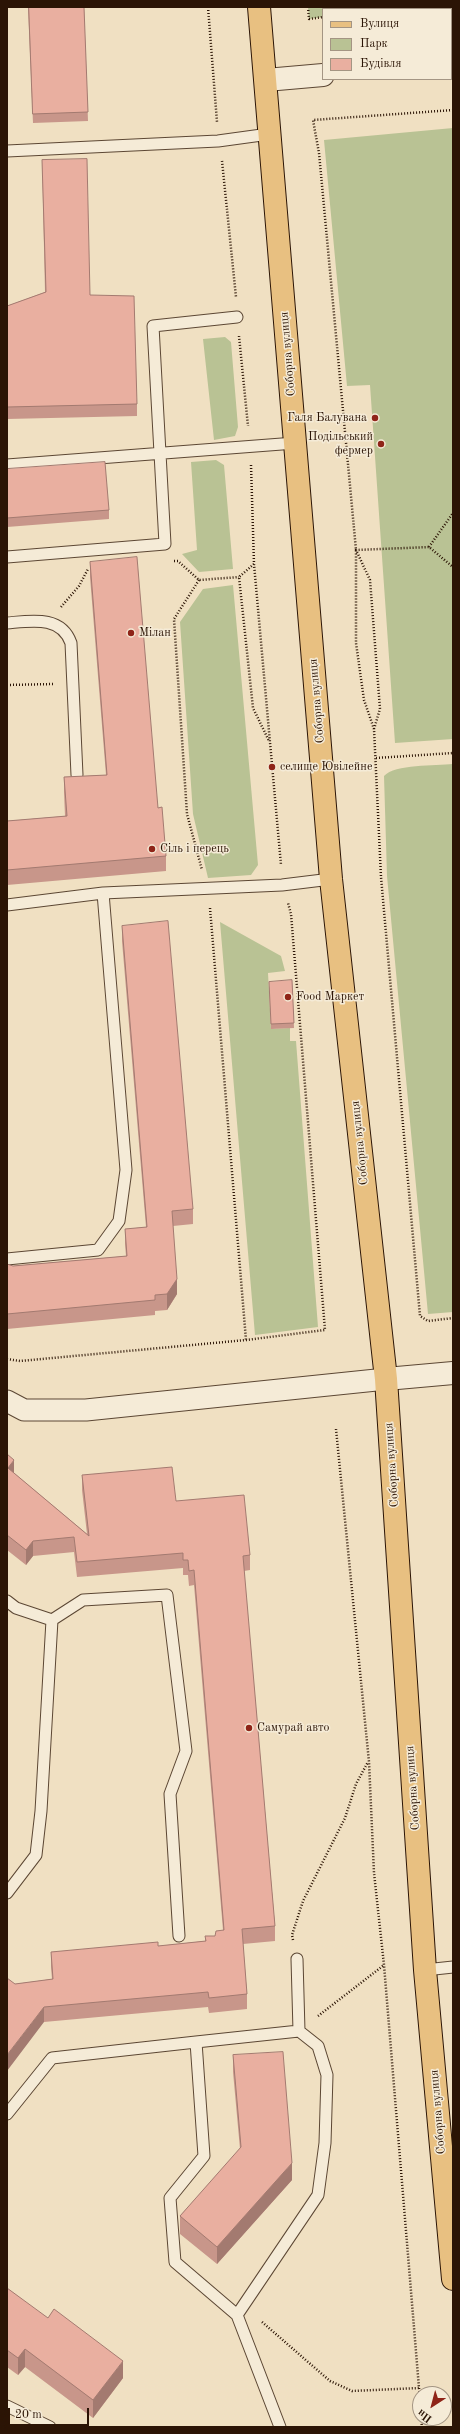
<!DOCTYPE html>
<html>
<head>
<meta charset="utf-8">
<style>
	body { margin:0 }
	#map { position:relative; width:460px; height:2434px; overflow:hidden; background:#f0e0c2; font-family:"Old Standard TT",serif }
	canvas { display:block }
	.frame { position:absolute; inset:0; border:8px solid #2b1405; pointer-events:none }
	.legend { position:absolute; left:322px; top:8px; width:130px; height:72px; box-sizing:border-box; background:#f5ebd7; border:1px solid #a49583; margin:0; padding:5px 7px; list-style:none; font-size:12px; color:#2b1405 }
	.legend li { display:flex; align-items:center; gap:8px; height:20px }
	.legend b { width:20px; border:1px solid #a49583 }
	.north { position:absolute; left:412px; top:2386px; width:40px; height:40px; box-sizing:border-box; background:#f5ebd7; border:1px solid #a49583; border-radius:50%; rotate:216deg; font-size:11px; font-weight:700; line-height:16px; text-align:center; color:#2b1405 }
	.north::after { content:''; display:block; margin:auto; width:14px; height:18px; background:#8f2418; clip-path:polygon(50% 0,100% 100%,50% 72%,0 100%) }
	.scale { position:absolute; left:8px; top:2408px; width:81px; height:18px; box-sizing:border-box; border:2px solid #2b1405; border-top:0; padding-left:5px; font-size:12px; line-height:14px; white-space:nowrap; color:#2b1405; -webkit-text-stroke:3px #f5ebd7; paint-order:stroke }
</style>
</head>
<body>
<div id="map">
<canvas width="460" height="2434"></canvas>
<div class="frame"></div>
<ul class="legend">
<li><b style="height:5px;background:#e8c081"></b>Вулиця</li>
<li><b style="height:11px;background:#b9c294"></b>Парк</li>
<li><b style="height:11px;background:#e9afa0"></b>Будівля</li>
</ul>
<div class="north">Пн</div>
<div class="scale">20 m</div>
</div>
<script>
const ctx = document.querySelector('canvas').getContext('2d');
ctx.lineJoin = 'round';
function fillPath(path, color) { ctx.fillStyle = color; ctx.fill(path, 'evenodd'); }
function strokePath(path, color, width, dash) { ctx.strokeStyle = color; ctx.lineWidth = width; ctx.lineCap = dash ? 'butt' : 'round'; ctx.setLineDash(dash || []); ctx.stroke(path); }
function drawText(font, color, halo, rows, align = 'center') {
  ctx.font = font + ' "Old Standard TT",serif'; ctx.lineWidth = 3; ctx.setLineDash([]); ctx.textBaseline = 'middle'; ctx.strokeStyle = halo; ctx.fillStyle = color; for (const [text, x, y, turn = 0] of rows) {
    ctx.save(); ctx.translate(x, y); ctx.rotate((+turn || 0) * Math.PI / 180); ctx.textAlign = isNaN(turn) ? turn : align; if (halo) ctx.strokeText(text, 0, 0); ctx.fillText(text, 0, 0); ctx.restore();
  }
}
const green = new Path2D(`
	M 308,7 L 430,7 L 323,9 L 323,17 L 309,19 Z
	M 453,128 L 453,739 L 395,743 L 370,385 L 347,386 L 324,140 Z
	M 225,337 L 231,342 L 238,427 L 235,436 L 214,440 L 203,339 Z
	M 216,460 L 224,465 L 233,569 L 199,572 L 182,554 L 197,550 L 191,462 Z
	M 233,585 L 258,865 L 251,875 L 208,878 L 193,814 L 180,622 L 203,589 Z
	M 453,764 L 453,1312 L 428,1314 L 387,876 L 384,776 C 395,764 435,766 453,764 Z
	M 220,922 L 281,956 L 285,971 L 268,973 L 271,1029 L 290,1028 L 290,1041 L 296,1041 L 318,1327 L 255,1335 Z`);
const path = new Path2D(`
	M 208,7 L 217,122
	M 308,7 L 309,19 L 323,17
	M 359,7 L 359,9
	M 409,9 L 430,7
	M 453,110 L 313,120 L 319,153 L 356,550 L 356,643 L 364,700 L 374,729 L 381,877 L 420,1316 L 428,1321 L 453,1318
	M 222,161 L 236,297
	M 239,336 L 248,426
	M 251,465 L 254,564 L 281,865
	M 429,547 L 453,513
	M 174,561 L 178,561 L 199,580 L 239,577
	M 254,564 L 239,577 L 253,708 L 269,741
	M 199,580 L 174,619 L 187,814 L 202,870
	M 61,607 L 79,586 L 88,569
	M 7,685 L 54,684
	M 374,729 L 380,709 L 370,580 L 356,550 L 429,547 L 453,567
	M 376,758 L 453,753
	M 210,908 L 246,1340
	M 7,1359 L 20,1361 L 246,1340 L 325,1330 L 291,914 L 288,903
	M 293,1940 L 292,1935 L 303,1901 L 345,1818 L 356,1784 L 368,1762
	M 318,2016 L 384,1965
	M 262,2322 L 330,2381 L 352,2391 L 419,2388 L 384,1965 L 374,1873 L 369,1762 L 336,1429
	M 419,2388 L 420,2404
	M 421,2418 L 422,2427`);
const service = new Path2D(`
	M 7,151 L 218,141 L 269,134
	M 7,465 L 295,443
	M 7,557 L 165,544 L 153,326 L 237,317
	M 7,623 C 31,621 61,615 71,643 L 77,775
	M 7,905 L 103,893 L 282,885 L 331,879
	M 7,1259 L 98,1250 L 119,1221 L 126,1170 L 103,893
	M 7,1601 L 16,1608 L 52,1620 L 41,1811 L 36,1855 L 7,1893
	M 52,1620 L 83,1600 L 167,1595 L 186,1751 L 170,1794 L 179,1936
	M 297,1959 L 299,2031
	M 425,1970 L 453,1967
	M 196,2042 L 299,2031 L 318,2046 L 327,2075 L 325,2143 L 318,2195 L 237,2315
	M 7,2114 L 52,2058 L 196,2042 L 204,2156 L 170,2198 L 175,2262 L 237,2315 L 280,2427
	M 7,2406 L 50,2427`);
const minor = new Path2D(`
	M 7,1401 L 24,1410 L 86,1410 L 386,1379`);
const tertiary = new Path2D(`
	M 451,64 L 453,64
	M 266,80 L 323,75
	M 386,1379 L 453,1373`);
const primary = new Path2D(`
	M 259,7 L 331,879 L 386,1379 L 425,1970 L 453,2279`);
const wall = new Path2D(`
	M 28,7 L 84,7 L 88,121 L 33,123 Z
	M 42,160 L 90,295 L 137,404 L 137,416 L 7,419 L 7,306 L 45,292 Z
	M 7,469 L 109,510 L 109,519 L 7,527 Z
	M 90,562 L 158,808 L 166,856 L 166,871 L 7,885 L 7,821 L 65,816 L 64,792 L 64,777 L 106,775 L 90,577 Z
	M 122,926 L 193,1209 L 193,1224 L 173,1226 L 177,1294 L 167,1310 L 155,1311 L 155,1315 L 7,1329 L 7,1264 L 13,1266 L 126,1256 L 125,1244 L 125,1229 L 146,1227 L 122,941 Z
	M 292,980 L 294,1028 L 271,1029 L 269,987 Z
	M 7,1454 L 14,1473 L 87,1534 L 82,1490 L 82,1475 L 176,1501 L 250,1555 L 250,1570 L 244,1571 L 275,1926 L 275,1941 L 243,1944 L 247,1994 L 247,2009 L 209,2013 L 208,2007 L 44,2022 L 15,1984 L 52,1979 L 51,1967 L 51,1952 L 158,1946 L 205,1941 L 205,1936 L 215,1936 L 223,1930 L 194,1585 L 189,1586 L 188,1575 L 183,1575 L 183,1568 L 77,1577 L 74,1552 L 33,1556 L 26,1565 L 7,1550 Z
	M 233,2055 L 292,2180 L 217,2264 L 180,2234 L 180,2216 L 240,2149 L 233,2072 Z
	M 7,2288 L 123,2378 L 93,2418 L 25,2367 L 18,2375 L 7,2367 Z`);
const shadedWall = new Path2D(`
	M 177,1279 L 177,1294 L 167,1310 L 167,1294 Z
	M 14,1460 L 14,1475 L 8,1468 Z
	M 33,1541 L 33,1556 L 26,1565 L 26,1550 Z
	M 44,2007 L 44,2022 L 7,2071 L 7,2055 Z
	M 292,2163 L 292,2180 L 217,2264 L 217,2247 Z
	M 25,2349 L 25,2367 L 18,2375 L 18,2358 Z
	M 123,2361 L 123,2378 L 93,2418 L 93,2400 Z`);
const building = new Path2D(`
	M 29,7 L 84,7 L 88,112 L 33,114 Z
	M 87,159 L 90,295 L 134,296 L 137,404 L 7,407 L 7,306 L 46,292 L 42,160 Z
	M 105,462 L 109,510 L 7,518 L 7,469 Z
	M 137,557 L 158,808 L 162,807 L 166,856 L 7,870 L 7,821 L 67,816 L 64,777 L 107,775 L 90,562 Z
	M 168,921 L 193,1209 L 172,1211 L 177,1279 L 167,1294 L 155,1295 L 155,1300 L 7,1314 L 7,1264 L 13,1266 L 127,1256 L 125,1229 L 147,1227 L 122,926 Z
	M 292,980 L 294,1023 L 271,1024 L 269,982 Z
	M 7,1454 L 14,1460 L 8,1468 L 89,1536 L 82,1475 L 172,1467 L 176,1501 L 244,1495 L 250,1555 L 243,1556 L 275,1926 L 242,1929 L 247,1994 L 209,1998 L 208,1992 L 44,2007 L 7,2055 L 7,1978 L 15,1984 L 53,1979 L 51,1952 L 158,1942 L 158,1946 L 206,1941 L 205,1936 L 215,1936 L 216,1931 L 224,1930 L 194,1570 L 189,1571 L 188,1560 L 183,1560 L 183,1553 L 77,1562 L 74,1537 L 33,1541 L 26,1550 L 7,1535 Z
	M 283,2052 L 292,2163 L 217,2247 L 180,2216 L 241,2147 L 233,2055 Z
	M 7,2288 L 48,2318 L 54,2309 L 123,2361 L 93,2400 L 25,2349 L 18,2358 L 7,2350 Z`);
const markers = [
	[375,418,4,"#8f2418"],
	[381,444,4,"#8f2418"],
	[131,633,4,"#8f2418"],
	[272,767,4,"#8f2418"],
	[152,849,4,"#8f2418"],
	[288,997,4,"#8f2418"],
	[249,1728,4,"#8f2418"]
];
const streetNames = [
	["Соборна вулиця",288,354,-95],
	["Соборна вулиця",317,701,-95],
	["Соборна вулиця",360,1143,-96],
	["Соборна вулиця",392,1465,-94],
	["Соборна вулиця",413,1788,-94],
	["Соборна вулиця",438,2112,-95]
];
const poiNames = [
	["Галя Балувана",367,418,"right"],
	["Подільський",373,437,"right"],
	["фермер",373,451,"right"],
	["Мілан",139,633],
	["селище Ювілейне",280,767],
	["Сіль і перець",160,849],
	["Food Маркет",296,997],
	["Самурай авто",257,1728]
];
fillPath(green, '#b9c294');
strokePath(service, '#5c4734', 13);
strokePath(minor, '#5c4734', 23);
strokePath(tertiary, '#5c4734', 24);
strokePath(primary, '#2b1405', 24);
strokePath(path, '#2b1405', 2.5, [1, 2]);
strokePath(service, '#f5ebd7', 11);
strokePath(minor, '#f5ebd7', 21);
strokePath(tertiary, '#f5ebd7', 22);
strokePath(primary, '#e8c081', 22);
fillPath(wall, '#c8968a');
fillPath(shadedWall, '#a37a70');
fillPath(building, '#e9afa0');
strokePath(building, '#a37a70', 1);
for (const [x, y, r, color] of markers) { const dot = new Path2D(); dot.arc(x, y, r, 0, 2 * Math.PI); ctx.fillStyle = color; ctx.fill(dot); strokePath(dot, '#f5ebd7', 1.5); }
drawText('12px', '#2b1405', '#f5ebd7', streetNames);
drawText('12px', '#2b1405', '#f5ebd7', poiNames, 'left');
</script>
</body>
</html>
